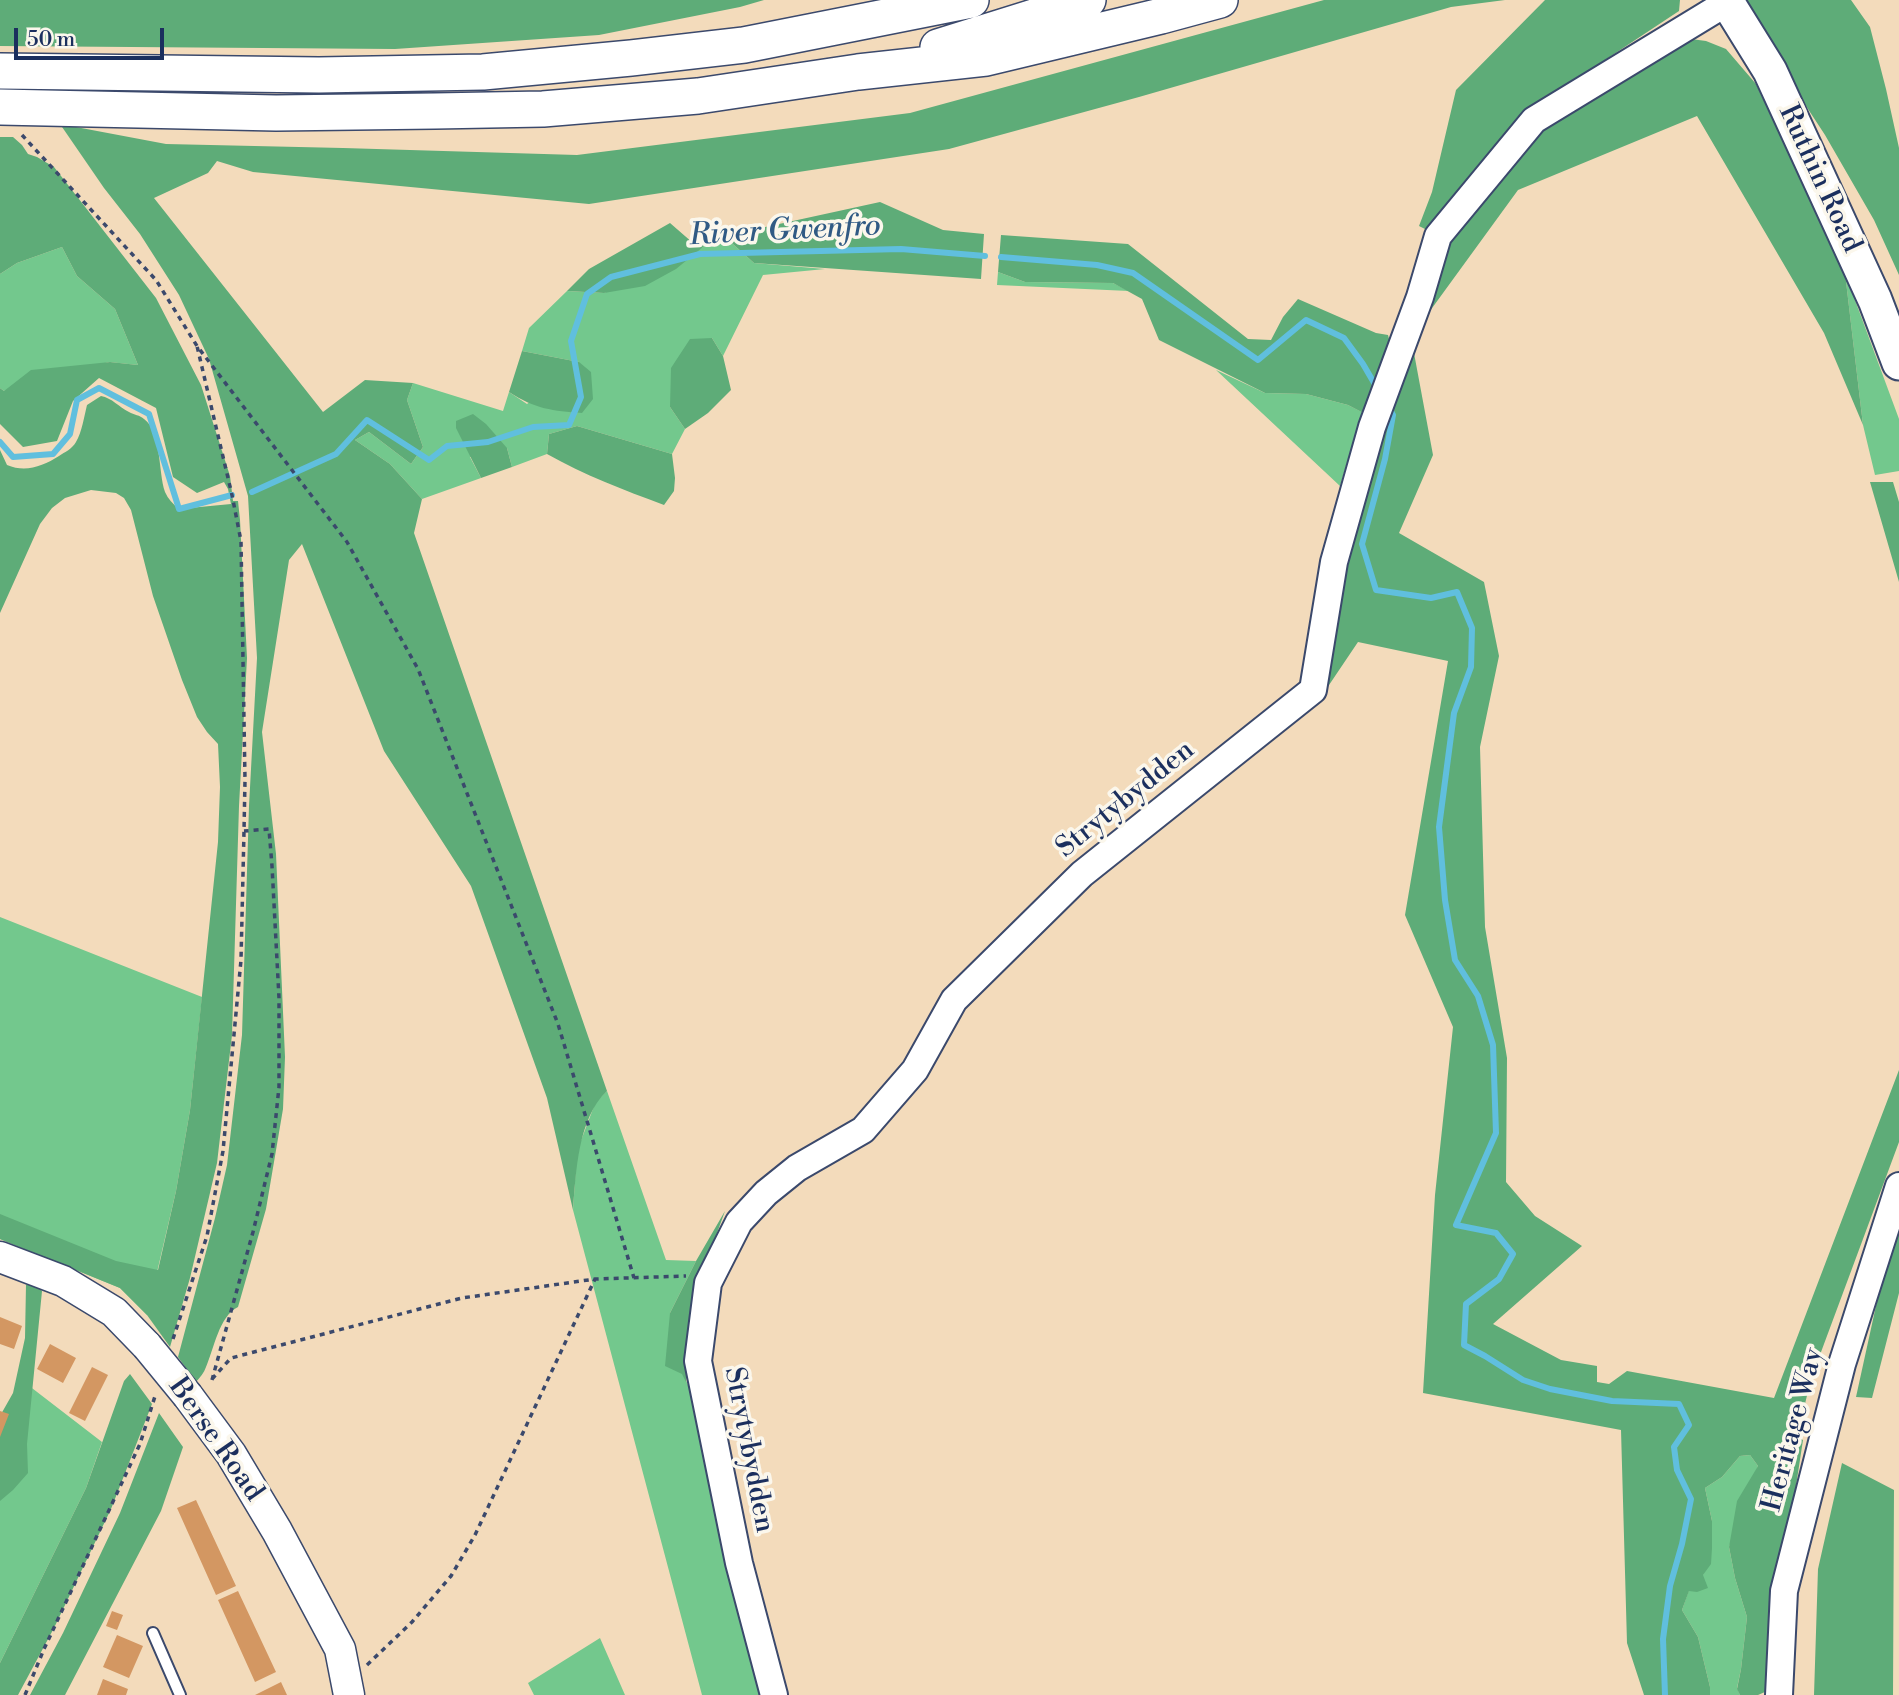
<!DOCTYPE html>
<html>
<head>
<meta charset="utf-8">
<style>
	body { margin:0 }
	#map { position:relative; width:1899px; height:1695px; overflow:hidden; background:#f3dbbb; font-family:"Libre Bodoni",serif }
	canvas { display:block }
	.scale { position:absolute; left:14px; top:28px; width:150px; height:32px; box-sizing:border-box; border:4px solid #1b2f5e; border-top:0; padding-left:9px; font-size:21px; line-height:24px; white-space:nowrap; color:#1b2f5e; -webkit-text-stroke:5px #fbf7ec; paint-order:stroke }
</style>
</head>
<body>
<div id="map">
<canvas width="1899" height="1695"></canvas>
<div class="scale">50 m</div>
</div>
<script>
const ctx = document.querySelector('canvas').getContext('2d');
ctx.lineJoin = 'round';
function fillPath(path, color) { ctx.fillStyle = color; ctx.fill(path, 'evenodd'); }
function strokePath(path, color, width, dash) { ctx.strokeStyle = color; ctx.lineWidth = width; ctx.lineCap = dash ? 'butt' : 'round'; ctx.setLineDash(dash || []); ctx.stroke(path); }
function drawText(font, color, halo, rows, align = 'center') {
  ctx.font = font + ' "Libre Bodoni",serif'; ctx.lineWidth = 7; ctx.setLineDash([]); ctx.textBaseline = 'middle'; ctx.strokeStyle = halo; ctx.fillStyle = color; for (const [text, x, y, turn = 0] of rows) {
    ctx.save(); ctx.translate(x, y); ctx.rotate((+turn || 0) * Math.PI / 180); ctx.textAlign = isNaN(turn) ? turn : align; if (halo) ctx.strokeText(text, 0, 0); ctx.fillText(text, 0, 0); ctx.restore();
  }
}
const green = new Path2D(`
	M 724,236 L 754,263 L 825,269 L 763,275 L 723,356 L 712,338 L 670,407 L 685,429 L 672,454 L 577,426 L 549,434 L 547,454 L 512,467 L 507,448 L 470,457 L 481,478 L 422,499 L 390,464 L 355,440 L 369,432 L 411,464 L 423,447 L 407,400 L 413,383 L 503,411 L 509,392 L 527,404 L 579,362 L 522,351 L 529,328 L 567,291 L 604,293 L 703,247 L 706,240 Z
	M 62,247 L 77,276 L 115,309 L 138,365 L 109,362 L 4,391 L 0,388 L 0,274 L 17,263 Z
	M 998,272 L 1025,282 L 1113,283 L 1129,291 L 997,285 Z
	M 1845,273 L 1899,419 L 1899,471 L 1875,475 L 1863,425 Z
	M 1216,370 L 1265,393 L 1306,394 L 1348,405 L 1362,412 L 1340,486 Z
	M 0,917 L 202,997 L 190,1110 L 176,1191 L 147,1315 L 120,1288 L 0,1239 Z
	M 607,1091 L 666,1260 L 696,1261 L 670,1313 L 683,1374 L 701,1413 L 766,1695 L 702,1695 L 573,1210 L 577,1151 L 596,1101 Z
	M 28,1385 L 102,1442 L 86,1488 L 0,1663 L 0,1458 Z
	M 1750,1455 L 1758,1466 L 1729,1547 L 1735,1578 L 1747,1617 L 1741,1669 L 1737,1688 L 1740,1695 L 1710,1695 L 1710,1687 L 1698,1637 L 1682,1610 L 1689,1590 L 1703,1575 L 1712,1521 L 1705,1488 L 1722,1477 L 1740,1456 Z
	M 600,1638 L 625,1695 L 534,1695 L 528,1683 Z`);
const forest = new Path2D(`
	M 0,0 L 764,0 L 740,7 L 599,35 L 395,49 L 0,46 Z
	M 1324,0 L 1505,0 L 1451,7 L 1139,97 L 949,149 L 589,204 L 253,172 L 217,161 L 208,173 L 154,198 L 323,412 L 365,380 L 413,383 L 407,400 L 423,447 L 411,464 L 369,432 L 355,440 L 390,464 L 422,499 L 414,533 L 607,1091 C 578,1118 576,1172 573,1210 L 547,1098 L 471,886 L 384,751 L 302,544 L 289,560 L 262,732 L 276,854 L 285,1057 L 283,1109 L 266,1209 L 238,1307 C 219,1316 214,1349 206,1367 C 204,1373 200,1377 196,1382 L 178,1357 L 215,1218 L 227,1165 L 242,1035 L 249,806 L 257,658 L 248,496 L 209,359 L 179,295 L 140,234 L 104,188 L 60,124 L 166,144 L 343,148 L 577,155 L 910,113 Z
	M 1545,0 L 1680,0 L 1679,11 L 1531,109 L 1431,232 L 1419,226 L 1432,192 L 1456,90 Z
	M 1745,0 L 1851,0 L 1870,27 L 1886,89 L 1899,148 L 1899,275 L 1874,220 L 1825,135 L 1791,83 Z
	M 1691,39 L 1706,41 L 1726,49 L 1756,84 L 1845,273 L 1863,425 L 1824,333 L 1697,116 L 1518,190 L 1411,337 L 1433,455 L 1399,533 L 1484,582 L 1499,656 L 1480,747 L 1485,927 L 1507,1058 L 1506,1182 L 1535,1216 L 1582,1246 L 1493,1324 L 1561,1360 L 1597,1366 L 1597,1382 L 1609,1384 L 1627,1371 L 1774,1398 L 1899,1070 L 1899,1142 L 1811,1379 L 1797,1437 L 1803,1440 L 1780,1591 L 1774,1688 L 1758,1695 L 1740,1695 L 1737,1689 L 1741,1669 L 1747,1617 L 1735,1578 L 1729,1547 L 1737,1501 L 1758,1466 L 1750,1455 L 1740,1456 L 1722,1477 L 1705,1488 L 1712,1521 L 1712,1548 L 1711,1564 L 1703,1575 L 1708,1588 L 1697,1592 L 1689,1591 L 1682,1610 L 1698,1637 L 1710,1687 L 1710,1695 L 1644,1695 L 1627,1643 L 1621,1430 L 1423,1393 L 1435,1195 L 1453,1027 L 1405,915 L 1448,661 L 1358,642 L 1327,688 L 1325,672 L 1362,477 L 1379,455 L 1383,423 L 1348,405 L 1306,394 L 1265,393 L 1159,340 L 1142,299 L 1113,283 L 1025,282 L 998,272 L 1001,235 L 1128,244 L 1248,339 L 1271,340 L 1283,317 L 1298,299 L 1376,333 L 1388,335 L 1392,350 L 1447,241 L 1505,178 L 1543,126 Z
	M 0,137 L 13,137 L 22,145 L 28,154 L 37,157 L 54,167 L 156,298 L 201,385 L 230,476 L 233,501 L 238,501 L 240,520 L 247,658 L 239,806 L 232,1035 L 217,1163 L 190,1278 L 170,1347 L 147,1315 L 120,1288 L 0,1239 L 0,1214 L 116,1261 L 158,1270 L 176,1191 L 190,1110 L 218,842 L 220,787 L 218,744 L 207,732 L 197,717 L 182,680 L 153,596 L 131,510 L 124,498 L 116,493 L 91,490 L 65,498 L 52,508 L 40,524 L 0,613 L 0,450 L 7,465 C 26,473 43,466 59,456 C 65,452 72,449 76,442 C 82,432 84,417 87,405 L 101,396 C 112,398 119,407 129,412 C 134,415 140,415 144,419 C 162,432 158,472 165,492 C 168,499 173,504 179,509 L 231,504 L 228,489 L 224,482 L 197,493 L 173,477 L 156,408 L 99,378 L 73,401 L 57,441 L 23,447 L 0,424 L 0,388 L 4,391 L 31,370 L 110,362 L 138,365 L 115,309 L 77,276 L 62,247 L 17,263 L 0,274 Z
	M 880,202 L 943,230 L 984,234 L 981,279 L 754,263 L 724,236 Z
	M 670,223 L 693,243 L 706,240 L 703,247 L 676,269 L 645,286 L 604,293 L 567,291 L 589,269 Z
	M 712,338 L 723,356 L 731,390 L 708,413 L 685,429 L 670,407 L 671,368 L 690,339 Z
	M 522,351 L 579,362 L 591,372 L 593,399 L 582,413 C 553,411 535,409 509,392 Z
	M 473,414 L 486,424 L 507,448 L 512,467 L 481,478 L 456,428 L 456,421 Z
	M 577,426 L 672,454 L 675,478 L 674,491 L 664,505 C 624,490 584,475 547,454 L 549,434 Z
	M 1870,482 L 1893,482 L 1899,502 L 1899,582 Z
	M 725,1211 L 705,1266 L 695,1316 L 686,1382 L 682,1374 L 665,1366 L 670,1313 L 696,1261 Z
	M 1899,1233 L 1899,1293 L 1872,1398 L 1856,1397 L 1881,1283 Z
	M 35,1283 L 42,1291 L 27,1444 L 28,1473 L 13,1490 L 0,1501 L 0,1416 L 13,1393 L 25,1338 L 26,1285 Z
	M 130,1374 L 152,1404 L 111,1509 L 54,1628 L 18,1695 L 0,1695 L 0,1663 L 86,1488 L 124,1381 Z
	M 159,1413 L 183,1447 L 161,1511 L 65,1695 L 30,1695 L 63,1633 L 120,1513 Z
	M 1842,1463 L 1894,1490 L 1893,1695 L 1814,1695 L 1818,1569 Z`);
const stream = new Path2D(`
	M 1001,257 L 1097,265 L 1133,273 L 1258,360 L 1306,320 L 1344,338 L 1363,364 L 1377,388
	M 1388,406 L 1393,415 L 1385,459 L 1362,544 L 1376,590 L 1431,598 L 1457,592 L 1472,628 L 1471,667 L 1454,713 L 1439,827 L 1445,900 L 1455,960 L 1478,996 L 1493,1045 L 1496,1133 L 1456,1225 L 1496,1233 L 1513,1254 L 1499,1279 L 1466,1304 L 1464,1345 L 1485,1356 L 1523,1380 L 1550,1389 L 1612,1401 L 1679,1404 L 1689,1425 L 1674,1447 L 1677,1470 L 1691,1499 L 1682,1544 L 1670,1586 L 1663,1639 L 1665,1695
	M 0,442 L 13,457 L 53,454 L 70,434 L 77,400 L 99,388 L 149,414 L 179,509 L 232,495
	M 252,492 L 336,454 L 367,420 L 429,460 L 447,446 L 488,442 L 533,427 L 569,425 L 581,397 L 571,341 L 587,294 L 611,277 L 700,254 L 901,249 L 985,256`);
const building = new Path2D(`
	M 0,1317 L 22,1326 L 14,1349 L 0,1344 Z
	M 50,1344 L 76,1358 L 63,1383 L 37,1369 Z
	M 92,1367 L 108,1375 L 85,1421 L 69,1413 Z
	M 0,1411 L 9,1414 L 0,1437 Z
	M 196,1500 L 236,1586 L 216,1595 L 177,1508 Z
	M 238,1591 L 276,1672 L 255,1682 L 218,1600 Z
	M 112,1611 L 123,1615 L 117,1630 L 106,1626 Z
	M 117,1635 L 143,1646 L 129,1678 L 103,1667 Z
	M 103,1679 L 128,1689 L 126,1695 L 97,1695 Z
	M 281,1682 L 287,1695 L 255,1695 Z`);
const path = new Path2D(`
	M 22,135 L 156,280 L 197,346 L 347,542 L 418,669 L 558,1024 L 634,1278
	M 173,1339 L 207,1236 L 223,1151 L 241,960 L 244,831 L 245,780 L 241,541 L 232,495 L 197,346
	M 212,1379 L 231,1358 L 462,1298 L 595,1279 L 686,1276
	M 212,1380 L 253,1232 L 272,1154 L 279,1087 L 279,998 L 272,866 L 269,829 L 244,831
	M 367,1665 L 412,1622 L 451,1576 L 475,1535 L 595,1279
	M 25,1695 L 44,1649 L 140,1444 L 156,1393`);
const service = new Path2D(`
	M 153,1633 L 180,1695`);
const tertiary = new Path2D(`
	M 774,1695 L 739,1563 L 698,1361 L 708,1283 L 739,1222 L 766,1193 L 797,1168 L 863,1130 L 915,1070 L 954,1000 L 1082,874 L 1313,690 L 1334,562 L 1372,427 L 1420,297 L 1438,236 L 1534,120 L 1728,2
	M 1779,1695 L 1784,1591 L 1842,1364 L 1899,1186`);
const secondary = new Path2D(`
	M 0,1257 L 63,1281 L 114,1312 L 147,1346
	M 188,1396 L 231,1454 L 277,1531 L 340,1649 L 349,1695`);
const primary = new Path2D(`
	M 1726,0 L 1770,71 L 1875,300 L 1899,363`);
const trunk = new Path2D(`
	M 938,47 L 1088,0
	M 0,71 L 319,75 L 483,72 L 631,58 L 744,45 L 971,0
	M 0,107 L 276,113 L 435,111 L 543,109 L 698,96 L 858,72 L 986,58 L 1161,16 L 1220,0`);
const secondaryBridge = new Path2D(`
	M 147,1346 L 188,1396`);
const streetNames = [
	["Ruthin Road",1819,179,65],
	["Strytybydden",1126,800,-39],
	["Heritage Way",1794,1430,-75],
	["Berse Road",215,1440,55],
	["Strytybydden",748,1450,79]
];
const waterNames = [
	["River Gwenfro",785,232,-3]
];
fillPath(green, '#73c88d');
fillPath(forest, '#5eac78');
strokePath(stream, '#60bfde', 6);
fillPath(building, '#d39762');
strokePath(service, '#3b496c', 14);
strokePath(tertiary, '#3b496c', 30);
strokePath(secondary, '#3b496c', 33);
strokePath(primary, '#3b496c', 37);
strokePath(trunk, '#3b496c', 38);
strokePath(path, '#3b496c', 3.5, [5, 5]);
strokePath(service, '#fff', 10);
strokePath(tertiary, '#fff', 26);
strokePath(secondary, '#fff', 30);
strokePath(primary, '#fff', 33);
strokePath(trunk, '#fff', 35);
strokePath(secondaryBridge, '#3b496c', 33, []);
strokePath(secondaryBridge, '#fff', 30);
drawText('28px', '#1b2f5e', '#fbf7ec', streetNames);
drawText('italic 30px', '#305a84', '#fbf7ec', waterNames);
</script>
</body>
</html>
